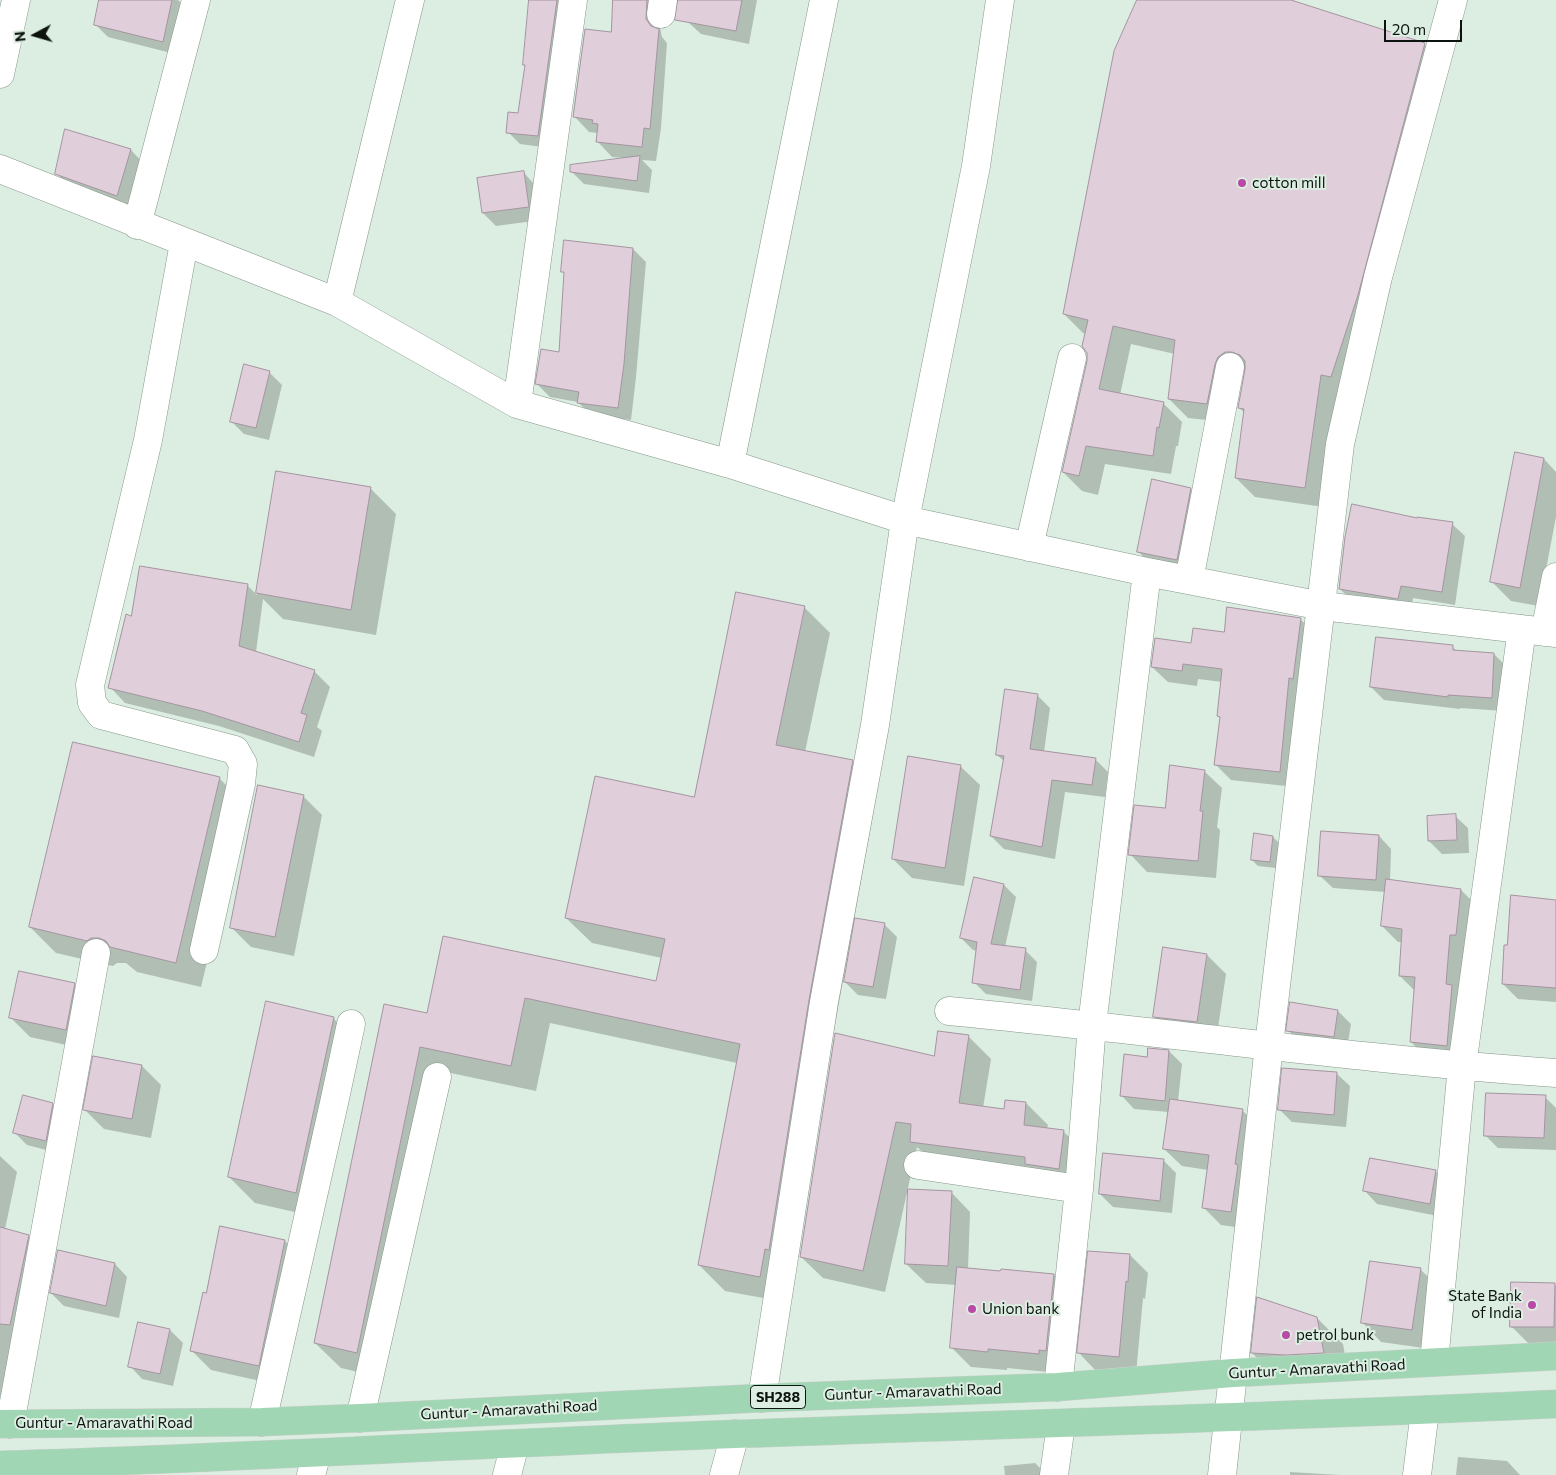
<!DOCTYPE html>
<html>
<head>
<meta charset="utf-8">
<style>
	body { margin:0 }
	#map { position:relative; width:1556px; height:1475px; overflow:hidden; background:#dceee1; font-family:Commissioner,sans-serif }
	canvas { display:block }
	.north { position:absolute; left:10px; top:10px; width:50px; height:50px; -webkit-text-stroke:4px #dceee1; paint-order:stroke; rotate:264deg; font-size:14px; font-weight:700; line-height:20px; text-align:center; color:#0d130f }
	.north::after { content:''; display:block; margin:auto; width:18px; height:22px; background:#0d130f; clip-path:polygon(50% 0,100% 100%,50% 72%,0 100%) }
	.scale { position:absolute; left:1384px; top:20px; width:78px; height:22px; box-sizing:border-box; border:2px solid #0d130f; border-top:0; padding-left:6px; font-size:15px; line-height:18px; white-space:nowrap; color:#0d130f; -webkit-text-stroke:4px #dceee1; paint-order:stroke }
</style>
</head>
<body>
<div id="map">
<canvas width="1556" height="1475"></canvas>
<div class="north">N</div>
<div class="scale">20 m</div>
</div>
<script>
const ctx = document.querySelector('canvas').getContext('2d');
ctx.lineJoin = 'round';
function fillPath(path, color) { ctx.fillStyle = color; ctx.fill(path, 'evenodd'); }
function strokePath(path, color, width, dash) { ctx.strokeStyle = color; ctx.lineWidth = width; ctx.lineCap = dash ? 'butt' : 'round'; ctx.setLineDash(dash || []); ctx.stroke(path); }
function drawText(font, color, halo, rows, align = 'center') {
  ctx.font = font + ' Commissioner,sans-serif'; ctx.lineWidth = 4; ctx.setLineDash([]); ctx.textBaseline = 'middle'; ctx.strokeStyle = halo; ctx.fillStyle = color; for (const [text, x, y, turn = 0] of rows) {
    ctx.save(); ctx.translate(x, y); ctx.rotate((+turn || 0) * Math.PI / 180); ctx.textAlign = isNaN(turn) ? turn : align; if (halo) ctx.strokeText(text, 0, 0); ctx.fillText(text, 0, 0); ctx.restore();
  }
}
const shadow = new Path2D(`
	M 100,0 L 178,0 L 185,7 L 175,54 L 108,37 L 95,24 Z
	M 530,0 L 576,0 L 550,148 L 520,144 L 508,132 L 519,114 L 526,66 Z
	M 614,0 L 670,0 L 662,13 L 660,28 L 662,37 L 667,43 L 661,128 L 656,161 L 642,160 L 652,170 L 649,193 L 584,184 L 571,171 L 626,158 L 612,157 L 597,141 L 598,133 L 589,132 L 574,116 L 612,33 Z
	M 693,0 L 757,0 L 749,44 L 701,34 L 688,22 Z
	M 1138,0 L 1287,0 L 1424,44 L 1443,63 L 1323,507 L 1255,497 L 1236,478 L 1245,413 L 1239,408 L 1247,369 L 1237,376 L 1226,422 L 1188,418 L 1169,399 L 1175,354 L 1131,344 L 1120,395 L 1163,403 L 1182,422 L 1178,446 L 1176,446 L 1171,474 L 1105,464 L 1098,495 L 1082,491 L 1063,472 L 1088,362 L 1086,334 L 1083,333 L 1064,314 Z
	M 131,150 L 143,163 L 130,208 L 69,186 L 56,173 Z
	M 524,173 L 536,186 L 541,220 L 496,226 L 483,213 Z
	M 633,249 L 646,262 L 636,377 L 631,420 L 591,415 L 578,402 L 550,397 L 537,384 L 560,353 L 565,274 L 562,271 Z
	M 269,372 L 282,385 L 269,440 L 244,434 L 231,421 Z
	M 1516,454 L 1544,459 L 1556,472 L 1556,517 L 1539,606 L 1511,601 L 1492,582 Z
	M 277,472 L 370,488 L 396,514 L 376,635 L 283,619 L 263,599 L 256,652 L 314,671 L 330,687 L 317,727 L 322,731 L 314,757 L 219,726 L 125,703 L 110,687 L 247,585 L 257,595 Z
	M 1190,489 L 1210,508 L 1196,579 L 1157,571 L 1138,551 Z
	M 1418,520 L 1452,524 L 1465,536 L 1455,605 L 1413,598 L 1411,611 L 1353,602 L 1340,589 Z
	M 804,607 L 830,633 L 805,752 L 852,761 L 878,787 L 785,1302 L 725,1291 L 699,1265 L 737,1063 L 550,1023 L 536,1091 L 446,1072 L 383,1378 L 341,1368 L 315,1343 L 428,1014 L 444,938 L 657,982 L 662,958 L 592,943 L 566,918 L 695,799 Z
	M 1300,619 L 1316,634 L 1295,787 L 1231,780 L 1215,764 L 1221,719 L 1218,716 L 1222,682 L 1198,679 L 1197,686 L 1168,682 L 1152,667 L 1192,644 L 1225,633 Z
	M 1452,647 L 1458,652 L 1494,654 L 1507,667 L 1504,711 L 1460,708 L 1460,709 L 1384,700 L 1371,687 Z
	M 1037,695 L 1050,708 L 1044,752 L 1095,759 L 1108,772 L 1105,797 L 1065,792 L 1055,859 L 1004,849 L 991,836 L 1005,762 L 997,755 Z
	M 960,766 L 980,785 L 964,886 L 912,878 L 893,859 Z
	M 1204,771 L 1222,788 L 1217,827 L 1220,830 L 1216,878 L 1147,872 L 1130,854 L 1166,809 Z
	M 219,778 L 245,804 L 201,987 L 137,972 L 126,963 L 117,963 L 113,966 L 56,953 L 30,927 Z
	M 303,796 L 322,815 L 294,956 L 251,947 L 231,927 Z
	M 1455,816 L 1468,828 L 1469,853 L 1442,854 L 1429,841 Z
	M 1379,836 L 1391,849 L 1390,881 L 1461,890 L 1477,906 L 1462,1061 L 1427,1058 L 1411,1042 L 1415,991 L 1400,976 L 1403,942 L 1398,942 L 1382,926 L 1386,892 L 1333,888 L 1320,876 Z
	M 1273,837 L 1279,843 L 1276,868 L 1258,866 L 1252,860 Z
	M 975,879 L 1004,885 L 1016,897 L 1005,947 L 1025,950 L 1037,962 L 1032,1001 L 986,994 L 974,982 L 978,951 L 973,950 L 961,938 Z
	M 1556,901 L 1556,1002 L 1518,999 L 1503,984 L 1508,946 Z
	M 884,924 L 897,937 L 886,999 L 858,995 L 845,982 Z
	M 1207,955 L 1226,974 L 1216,1041 L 1174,1036 L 1154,1016 Z
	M 74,984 L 93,1004 L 85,1049 L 30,1037 L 10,1017 Z
	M 1338,1011 L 1351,1024 L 1347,1049 L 1301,1043 L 1288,1030 Z
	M 333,1018 L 359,1043 L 321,1218 L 255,1203 L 229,1177 Z
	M 969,1037 L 991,1059 L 983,1108 L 1005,1111 L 1026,1103 L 1048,1125 L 1047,1129 L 1063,1131 L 1085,1153 L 1080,1190 L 934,1163 L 917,1147 L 885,1292 L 823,1278 L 801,1257 L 936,1057 Z
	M 1169,1051 L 1182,1064 L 1178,1101 L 1242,1110 L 1260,1128 L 1249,1229 L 1221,1225 L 1203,1207 L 1208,1170 L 1182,1166 L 1164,1149 L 1169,1112 L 1134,1109 L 1122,1096 L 1148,1058 Z
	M 142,1066 L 161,1085 L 151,1138 L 104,1129 L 85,1110 Z
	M 1337,1074 L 1350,1086 L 1346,1127 L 1292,1122 L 1279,1109 Z
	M 1545,1097 L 1556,1108 L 1556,1150 L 1498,1148 L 1485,1135 Z
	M 52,1104 L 65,1117 L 58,1153 L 27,1145 L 14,1132 Z
	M 0,1156 L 17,1172 L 5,1229 L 28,1236 L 43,1251 L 14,1397 L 0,1395 Z
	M 1371,1159 L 1436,1172 L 1449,1184 L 1443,1217 L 1377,1204 L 1365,1191 Z
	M 1163,1160 L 1176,1173 L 1172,1213 L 1113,1207 L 1100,1194 Z
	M 951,1192 L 970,1212 L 968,1269 L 1054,1275 L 1073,1295 L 1058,1373 L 1007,1368 L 1007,1370 L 971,1367 L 952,1348 L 957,1285 L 926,1283 L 906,1264 Z
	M 285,1241 L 304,1260 L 278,1385 L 211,1370 L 192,1351 L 207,1295 Z
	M 1130,1255 L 1148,1273 L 1145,1299 L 1143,1298 L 1136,1374 L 1096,1371 L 1079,1353 Z
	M 115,1264 L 127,1277 L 119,1318 L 64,1306 L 51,1293 Z
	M 1420,1269 L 1440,1289 L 1431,1349 L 1381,1342 L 1362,1322 Z
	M 1554,1284 L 1556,1286 L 1556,1364 L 1549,1364 L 1511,1326 Z
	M 1317,1318 L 1343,1344 L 1349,1378 L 1278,1378 L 1252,1353 Z
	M 170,1330 L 183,1343 L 173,1386 L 142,1379 L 130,1366 Z
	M 1458,1457 L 1507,1461 L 1520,1475 L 1456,1475 Z
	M 1035,1463 L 1047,1475 L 1005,1475 L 1004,1466 Z
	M 1290,1472 L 1340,1475 L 1290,1475 Z`);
const building = new Path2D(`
	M 99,0 L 172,0 L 163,42 L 94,25 Z
	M 529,0 L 557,0 L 538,136 L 506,133 L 508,112 L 518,113 L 525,65 L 523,65 Z
	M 613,0 L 647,0 L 646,19 L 651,26 L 659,29 L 650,129 L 644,128 L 642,147 L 596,142 L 598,124 L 592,123 L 593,120 L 573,117 L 585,29 L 611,32 Z
	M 678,0 L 742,0 L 736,31 L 675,20 Z
	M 1137,0 L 1291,0 L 1425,43 L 1358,295 L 1331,377 L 1321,375 L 1305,488 L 1235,478 L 1244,409 L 1238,408 L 1245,369 L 1245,361 L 1240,355 L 1232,352 L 1225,352 L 1218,357 L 1215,364 L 1207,404 L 1168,399 L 1175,340 L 1113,326 L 1099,389 L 1164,402 L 1159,428 L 1157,427 L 1153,456 L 1086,446 L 1079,476 L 1062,472 L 1087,361 L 1087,353 L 1082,346 L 1088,320 L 1063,314 L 1114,51 Z
	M 65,129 L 131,149 L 117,196 L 55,174 Z
	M 640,156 L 637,181 L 570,172 L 570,165 Z
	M 524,171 L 529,207 L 482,213 L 477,178 Z
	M 564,240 L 633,248 L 624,364 L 618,408 L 577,403 L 579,392 L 535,384 L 541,349 L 559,352 L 564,272 L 561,272 Z
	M 244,364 L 270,371 L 256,428 L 230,422 Z
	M 1515,452 L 1544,458 L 1520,588 L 1490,582 Z
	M 276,471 L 371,487 L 351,610 L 256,593 Z
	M 1152,479 L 1191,488 L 1177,560 L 1137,552 Z
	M 1352,504 L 1417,518 L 1417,517 L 1453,522 L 1442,592 L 1401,586 L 1398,599 L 1339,589 L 1345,537 Z
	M 140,566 L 248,584 L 239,646 L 315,670 L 301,713 L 307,715 L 299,742 L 202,711 L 108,688 L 126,614 L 131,616 Z
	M 736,592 L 805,606 L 776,745 L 853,760 L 809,1000 L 769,1250 L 765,1249 L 760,1277 L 698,1265 L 740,1044 L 525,998 L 511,1066 L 420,1047 L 357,1353 L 314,1343 L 384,1004 L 427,1013 L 443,936 L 656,981 L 665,939 L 565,918 L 595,776 L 694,797 Z
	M 1227,607 L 1301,618 L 1293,679 L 1289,678 L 1280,772 L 1214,765 L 1220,717 L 1217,716 L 1222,669 L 1183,664 L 1182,671 L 1151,667 L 1155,638 L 1191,643 L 1193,628 L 1224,632 Z
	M 1376,637 L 1453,645 L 1453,650 L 1494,653 L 1492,698 L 1448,695 L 1448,697 L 1370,687 Z
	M 1005,689 L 1038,694 L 1030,749 L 1096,758 L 1092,785 L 1052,780 L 1042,847 L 990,836 L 1004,756 L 996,755 Z
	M 73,742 L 220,777 L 176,963 L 110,947 L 106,941 L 99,938 L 91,938 L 87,941 L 29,927 Z
	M 908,756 L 961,765 L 945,868 L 892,859 Z
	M 1170,765 L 1205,770 L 1200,811 L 1203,811 L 1198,861 L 1128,855 L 1134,805 L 1165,808 Z
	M 258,785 L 304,795 L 275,937 L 230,928 Z
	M 1456,814 L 1457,840 L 1428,841 L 1427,816 Z
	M 1321,831 L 1379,835 L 1376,880 L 1318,876 Z
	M 1254,833 L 1273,836 L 1270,862 L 1251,860 Z
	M 974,877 L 1004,884 L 991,944 L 1026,948 L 1020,990 L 972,983 L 977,942 L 960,938 Z
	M 1386,879 L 1461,889 L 1456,935 L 1450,935 L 1446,984 L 1452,985 L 1447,1046 L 1410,1042 L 1415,977 L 1399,976 L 1402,929 L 1381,926 Z
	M 1511,895 L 1556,900 L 1556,988 L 1502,984 L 1504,945 L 1507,945 Z
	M 855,918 L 885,923 L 873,987 L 844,982 Z
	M 1163,947 L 1207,954 L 1197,1022 L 1153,1017 Z
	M 19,971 L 75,983 L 66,1030 L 9,1018 Z
	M 266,1001 L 334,1017 L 296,1193 L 228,1177 Z
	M 1290,1002 L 1338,1010 L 1334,1037 L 1286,1031 Z
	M 938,1031 L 969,1035 L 959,1103 L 1004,1109 L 1005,1100 L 1026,1102 L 1024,1125 L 1064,1130 L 1059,1169 L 1025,1164 L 1025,1157 L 910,1142 L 911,1124 L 896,1122 L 863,1271 L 800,1257 L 835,1033 L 934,1056 Z
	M 1148,1048 L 1169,1050 L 1165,1101 L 1120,1096 L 1124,1054 L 1147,1057 Z
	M 93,1056 L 142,1065 L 132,1119 L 83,1110 Z
	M 1282,1068 L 1337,1072 L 1334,1115 L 1278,1110 Z
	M 1486,1093 L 1546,1095 L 1544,1138 L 1484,1136 Z
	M 23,1095 L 53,1103 L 46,1141 L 13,1133 Z
	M 1170,1099 L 1243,1109 L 1235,1164 L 1238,1165 L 1231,1212 L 1202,1208 L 1209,1155 L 1163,1149 Z
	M 1103,1153 L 1164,1159 L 1160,1201 L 1099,1194 Z
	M 1370,1158 L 1436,1170 L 1430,1204 L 1363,1191 Z
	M 908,1189 L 952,1191 L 948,1266 L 905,1264 Z
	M 220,1226 L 285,1240 L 259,1366 L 190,1351 L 203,1292 L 206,1293 Z
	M 0,1227 L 29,1235 L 10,1325 L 0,1324 Z
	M 58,1250 L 115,1263 L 106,1306 L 50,1293 Z
	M 1088,1251 L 1130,1254 L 1128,1282 L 1126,1281 L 1119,1357 L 1077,1353 Z
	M 1370,1261 L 1421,1268 L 1412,1330 L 1361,1323 Z
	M 957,1267 L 1000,1271 L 1001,1269 L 1054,1274 L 1046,1351 L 1039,1350 L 1039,1354 L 988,1349 L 988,1352 L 950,1348 Z
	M 1511,1282 L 1555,1283 L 1554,1327 L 1510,1327 Z
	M 1257,1297 L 1317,1317 L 1324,1353 L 1285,1355 L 1251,1353 Z
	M 138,1322 L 170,1329 L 160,1374 L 128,1367 Z`);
const minor = new Path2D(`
	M 661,14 L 663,0
	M 0,74 L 16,0
	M 0,169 L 337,302 L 517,404 L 730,464 L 905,520 L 1147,572 L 1322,606 L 1556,633
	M 137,225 L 196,0
	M 184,243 L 148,440 L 90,685 L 92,703 L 101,715 L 235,750 L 243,764 L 241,784 L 204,950
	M 337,302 L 410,0
	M 517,404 L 573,0
	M 730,464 L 824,0
	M 1029,547 L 1072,358
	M 1189,580 L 1230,367
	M 1545,632 L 1556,577
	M 949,1011 C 1151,1030 1353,1059 1556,1073
	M 918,1165 L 1079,1189
	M 1434,1362 L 1462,1066 L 1522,629
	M 1058,1387 L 1079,1189 L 1092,1025 L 1147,572
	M 762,1398 L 824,1002 L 875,725 L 905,520 L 976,166 L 1000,0
	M 360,1418 L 437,1077
	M 262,1422 L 334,1103 L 351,1024
	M 10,1424 L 96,953
	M 311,1475 L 317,1453
	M 507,1475 L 515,1444
	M 724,1475 L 735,1434
	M 1054,1475 L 1061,1424
	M 1222,1475 L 1269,1045 L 1340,444 L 1378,277 L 1453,0
	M 1417,1475 L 1425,1410`);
const major = new Path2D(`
	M 0,1424 L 262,1422 L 360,1418 L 762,1398 L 1058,1387 L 1233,1373 L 1556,1356
	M 0,1465 C 245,1458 490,1443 735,1434 C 1009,1424 1282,1417 1556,1404`);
const markers = [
	[1242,183,5,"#b949a6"],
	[1532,1305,5,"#b949a6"],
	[972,1309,5,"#b949a6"],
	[1286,1335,5,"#b949a6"]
];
const shields = [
	[778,1397,55]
];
const shieldNames = [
	["SH288",778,1397]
];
const poiNames = [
	["cotton mill",1252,183],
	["State Bank",1522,1296,"right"],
	["of India",1522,1313,"right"],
	["Union bank",982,1309],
	["petrol bunk",1296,1335]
];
const streetNames = [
	["Guntur - Amaravathi Road",1317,1369,-3],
	["Guntur - Amaravathi Road",913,1392,-2],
	["Guntur - Amaravathi Road",509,1410,-3],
	["Guntur - Amaravathi Road",104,1423]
];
fillPath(shadow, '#0003');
fillPath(building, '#e0cfdb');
strokePath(building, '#a494a0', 1);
strokePath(minor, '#86968a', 29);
strokePath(major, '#cfd0cf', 29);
strokePath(minor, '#fff', 28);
strokePath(major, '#a1d6b4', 28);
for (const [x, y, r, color] of markers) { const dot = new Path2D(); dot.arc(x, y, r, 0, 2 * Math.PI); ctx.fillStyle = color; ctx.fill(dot); strokePath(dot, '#dceee1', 2); }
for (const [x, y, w] of shields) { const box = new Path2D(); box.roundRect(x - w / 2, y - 11.5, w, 23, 4); ctx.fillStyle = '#dceee1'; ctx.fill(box); strokePath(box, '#0d130f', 1); }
drawText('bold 14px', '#0d130f', null, shieldNames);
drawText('15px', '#0d130f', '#dceee1', poiNames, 'left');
drawText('15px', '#0d130f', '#dceee1', streetNames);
</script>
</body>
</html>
